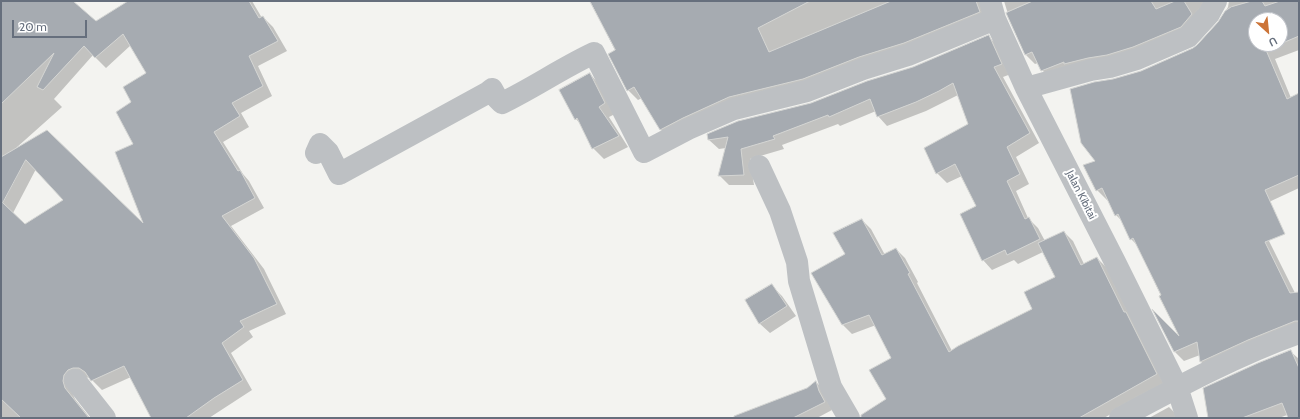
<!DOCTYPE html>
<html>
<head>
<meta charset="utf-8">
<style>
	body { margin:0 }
	#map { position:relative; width:1300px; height:419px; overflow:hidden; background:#f3f3f0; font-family:Cabin,sans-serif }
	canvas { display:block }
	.frame { position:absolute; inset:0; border:2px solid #666f7d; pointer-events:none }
	.north { position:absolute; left:1248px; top:12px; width:40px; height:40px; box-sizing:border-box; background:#fff; border:1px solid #c2c5cb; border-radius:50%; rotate:153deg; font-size:11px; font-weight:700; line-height:16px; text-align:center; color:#666f7d }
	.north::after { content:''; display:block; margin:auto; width:14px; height:18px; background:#cc7438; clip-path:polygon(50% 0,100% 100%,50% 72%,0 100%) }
	.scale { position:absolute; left:12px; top:20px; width:75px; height:18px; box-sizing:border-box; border:2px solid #666f7d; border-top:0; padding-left:5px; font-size:12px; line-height:14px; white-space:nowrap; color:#666f7d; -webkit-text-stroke:3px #fff; paint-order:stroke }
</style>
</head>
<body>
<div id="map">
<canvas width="1300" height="419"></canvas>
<div class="frame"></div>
<div class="north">U</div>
<div class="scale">20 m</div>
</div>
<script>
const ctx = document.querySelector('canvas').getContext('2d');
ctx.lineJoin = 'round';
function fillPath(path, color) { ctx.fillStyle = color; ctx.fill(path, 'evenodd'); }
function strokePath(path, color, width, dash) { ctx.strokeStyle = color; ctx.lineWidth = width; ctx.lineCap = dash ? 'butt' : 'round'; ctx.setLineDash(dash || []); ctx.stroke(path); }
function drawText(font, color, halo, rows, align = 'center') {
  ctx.font = font + ' Cabin,sans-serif'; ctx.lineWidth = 4; ctx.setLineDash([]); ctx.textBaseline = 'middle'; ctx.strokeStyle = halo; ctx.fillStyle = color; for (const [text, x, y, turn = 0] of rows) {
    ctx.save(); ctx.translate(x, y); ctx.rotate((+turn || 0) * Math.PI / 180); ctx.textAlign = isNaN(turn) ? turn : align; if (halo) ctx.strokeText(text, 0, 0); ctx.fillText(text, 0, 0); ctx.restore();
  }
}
const shadow = new Path2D(`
	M 1,1 L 72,1 L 96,22 L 130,1 L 252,1 L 262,18 L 263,17 L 273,27 L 287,51 L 258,66 L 272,96 L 241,113 L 249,127 L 223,142 L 243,174 L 249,181 L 264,208 L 231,226 L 264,269 L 286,314 L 249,331 L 253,337 L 231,353 L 252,390 L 209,418 L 153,418 L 131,377 L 102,390 L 90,378 L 83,377 L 72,392 L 75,399 L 90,418 L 1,418 ZM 131,45 L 147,74 L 132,102 L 134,145 L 146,227 L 16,148 L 62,107 L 54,99 L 93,55 L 106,68 ZM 36,169 L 65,201 L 25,226 L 13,213 Z
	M 591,1 L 992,1 L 987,14 L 670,139 L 660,129 L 642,98 L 638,100 L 628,90 L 610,54 L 616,50 Z
	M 1004,1 L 1218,1 L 1190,36 L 1052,80 L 1042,70 L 1038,63 L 1035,64 L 1026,55 L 1008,14 Z
	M 1229,1 L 1299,1 L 1299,50 L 1275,59 L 1291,98 L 1299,100 L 1299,188 L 1185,241 L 1268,239 L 1295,293 L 1299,296 L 1299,333 L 1210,371 L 1201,362 L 1200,355 L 1184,361 L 1175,352 L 1156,314 L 1182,340 L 1137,245 L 1131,239 L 1122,221 L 1116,215 L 1108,199 L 1107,200 L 1097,190 L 1096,161 L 1114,80 L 1141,72 L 1194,49 L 1219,23 L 1228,7 ZM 1256,20 L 1280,20 L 1280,44 L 1256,44 Z
	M 988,36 L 998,46 L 1011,74 L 1003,77 L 1039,143 L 1016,157 L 1029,184 L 1016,191 L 1028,218 L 1038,228 L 1045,241 L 1064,232 L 1073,241 L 1084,264 L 1097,258 L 1106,267 L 1165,383 L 1104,418 L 872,418 L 887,400 L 893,359 L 876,325 L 852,334 L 843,325 L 847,255 L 862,220 L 871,229 L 885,255 L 896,249 L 905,258 L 918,282 L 917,283 L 952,351 L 1033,309 L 1056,277 L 1043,252 L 1018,264 L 1014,260 L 992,270 L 983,260 L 977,207 L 962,176 L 947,183 L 937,173 L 970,125 L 958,95 L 926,111 L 887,126 L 878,116 L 876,111 L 840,126 L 838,124 L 782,145 L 784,149 L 750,159 L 754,185 L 729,185 L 719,175 L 726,148 L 719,149 L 709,140 L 913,67 Z
	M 590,74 L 600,85 L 615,114 L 609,117 L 628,147 L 604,159 L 593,148 L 582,126 L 576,119 Z
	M 772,286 L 782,296 L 796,316 L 770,333 L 759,323 Z
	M 1290,351 L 1299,359 L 1299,418 L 1289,418 L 1287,415 L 1279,418 L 1209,418 Z
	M 816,382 L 824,390 L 832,410 L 817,418 L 769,418 Z
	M 1169,407 L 1180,418 L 1149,418 Z`);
const building = new Path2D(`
	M 1,1 L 73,1 L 96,21 L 128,1 L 249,1 L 259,18 L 263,16 L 278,41 L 249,56 L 263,86 L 232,103 L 240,116 L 214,132 L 238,171 L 240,170 L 255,198 L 222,216 L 254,258 L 277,304 L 240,321 L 244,327 L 222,343 L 243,380 L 214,398 L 186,418 L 151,418 L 124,366 L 91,381 L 85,372 L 79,368 L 73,368 L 68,370 L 64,375 L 63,381 L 65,388 L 89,418 L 21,418 L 1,399 L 1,157 L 47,130 L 143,223 L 115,152 L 133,144 L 116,112 L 131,102 L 123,87 L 146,73 L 123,34 L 95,58 L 84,46 L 43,90 L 37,87 L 54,53 L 1,104 ZM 26,160 L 63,200 L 25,224 L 3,203 Z
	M 590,1 L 810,1 L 758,28 L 769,52 L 891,1 L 976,1 L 980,12 L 904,43 L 859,57 L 803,79 L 729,97 L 683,118 L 660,130 L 634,87 L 627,91 L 608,54 L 615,50 Z
	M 1033,1 L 1151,1 L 1156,9 L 1175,1 L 1184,1 L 1192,14 L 1181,27 L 1133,47 L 1107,55 L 1088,58 L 1064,64 L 1064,62 L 1041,71 L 1032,52 L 1025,55 L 1006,13 Z
	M 1252,1 L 1262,1 L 1265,6 L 1280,1 L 1299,1 L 1299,36 L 1266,50 L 1287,99 L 1299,93 L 1299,175 L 1265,190 L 1285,234 L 1265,242 L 1290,293 L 1299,292 L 1299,321 L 1295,321 L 1248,340 L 1200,362 L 1197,342 L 1174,352 L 1152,309 L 1179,336 L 1159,296 L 1161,295 L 1133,238 L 1130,240 L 1118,214 L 1115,216 L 1102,188 L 1096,191 L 1083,165 L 1095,161 L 1081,143 L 1070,89 L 1094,82 L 1113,79 L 1141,71 L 1193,48 L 1197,45 L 1218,22 L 1225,11 L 1231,7 ZM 1256,20 L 1280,20 L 1280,44 L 1256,44 Z
	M 989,35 L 1002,64 L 994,67 L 1030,133 L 1007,147 L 1020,174 L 1007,181 L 1025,219 L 1029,217 L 1040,239 L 1007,255 L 1005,250 L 982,261 L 960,214 L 976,206 L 955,164 L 936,174 L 924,148 L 968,124 L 953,83 L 939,91 L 916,102 L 877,117 L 870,99 L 829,117 L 828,115 L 773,136 L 775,139 L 741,149 L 744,175 L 718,176 L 728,137 L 708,140 L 707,134 L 738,121 L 811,103 L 867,81 L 913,67 Z
	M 590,73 L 605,103 L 599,107 L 619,136 L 592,149 L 577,118 L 575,120 L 559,90 Z
	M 862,219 L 882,255 L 896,248 L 910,273 L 908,274 L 949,352 L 958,346 L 1032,309 L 1024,292 L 1055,277 L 1038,243 L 1064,231 L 1081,265 L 1097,257 L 1124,312 L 1126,312 L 1157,374 L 1079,418 L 861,418 L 861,415 L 886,399 L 869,370 L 891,358 L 869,315 L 842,325 L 811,273 L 845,254 L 833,233 Z
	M 772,284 L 787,306 L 759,324 L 745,300 Z
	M 1291,350 L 1299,368 L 1299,418 L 1288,418 L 1282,403 L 1242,418 L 1208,418 L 1203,388 L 1258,363 Z
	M 816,381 L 819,391 L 825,402 L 793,418 L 734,418 L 734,416 L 807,388 Z`);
const minor = new Path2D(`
	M 990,1 L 995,19 L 1026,88 L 1115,262 L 1177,387 L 1187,418
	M 1026,88 L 1091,70 L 1110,67 L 1137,59 L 1188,37 L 1209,14 L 1216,1
	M 316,153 L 320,144 L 328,152 L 339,174 L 487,93 L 492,89 L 497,98 L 502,103 C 533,88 562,68 594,53 L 644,152 L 688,129 L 734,109 L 807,91 L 863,69 L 908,55 L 995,19
	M 759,166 L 780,211 L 797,262 L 799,281 L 831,387 L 849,418
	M 75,380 L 105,418
	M 1120,418 C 1178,387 1237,355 1299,333`);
const streetNames = [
	["Jalan Kibitai",1081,195,63]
];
fillPath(shadow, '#0003');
fillPath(building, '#a6abb1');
strokePath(building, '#d4d5d3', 1);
strokePath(minor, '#bdc0c3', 22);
drawText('11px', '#666f7d', '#fff', streetNames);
</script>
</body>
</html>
